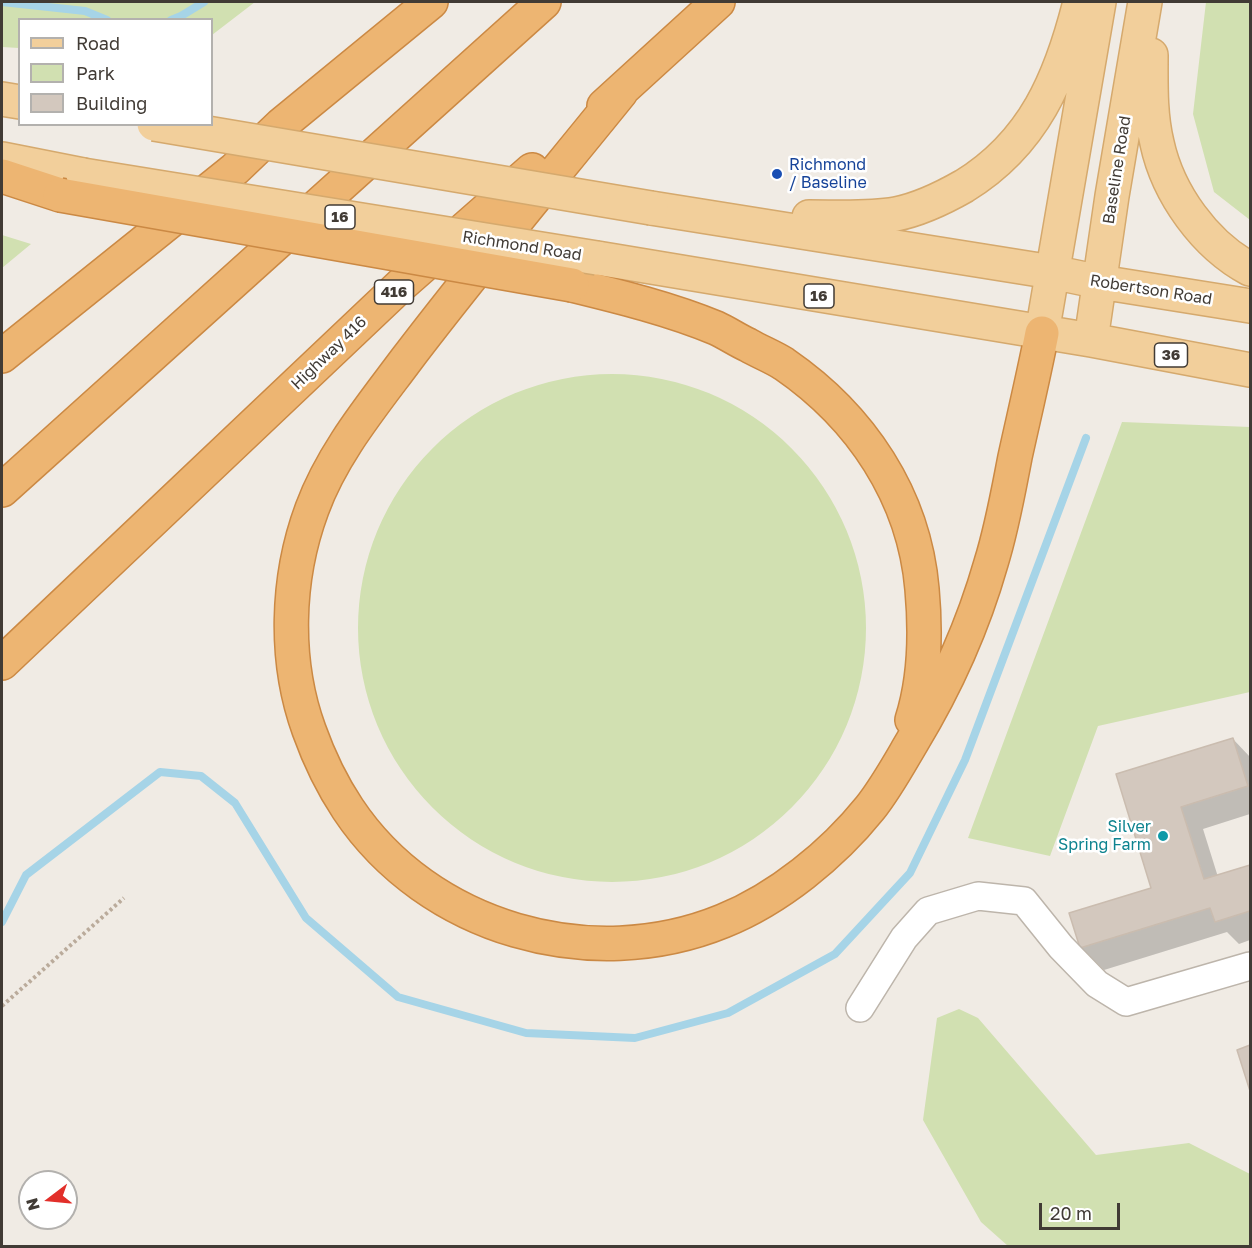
<!DOCTYPE html>
<html>
<head>
<meta charset="utf-8">
<style>
	body { margin:0 }
	#map { position:relative; width:1252px; height:1248px; overflow:hidden; background:#f0ebe4; font-family:"Golos Text",sans-serif }
	canvas { display:block }
	.frame { position:absolute; inset:0; border:3px solid #413b35; pointer-events:none }
	.legend { position:absolute; left:18px; top:18px; width:195px; height:108px; box-sizing:border-box; background:#fff; border:2px solid #b3b1ae; margin:0; padding:8px 10px; list-style:none; font-size:18px; color:#413b35 }
	.legend li { display:flex; align-items:center; gap:12px; height:30px }
	.legend b { width:30px; border:2px solid #b3b1ae }
	.north { position:absolute; left:18px; top:1170px; width:60px; height:60px; box-sizing:border-box; background:#fff; border:2px solid #b3b1ae; border-radius:50%; rotate:254deg; font-size:16px; font-weight:700; line-height:24px; text-align:center; color:#413b35 }
	.north::after { content:''; display:block; margin:auto; width:21px; height:27px; background:#e22f2a; clip-path:polygon(50% 0,100% 100%,50% 72%,0 100%) }
	.scale { position:absolute; left:1039px; top:1203px; width:81px; height:27px; box-sizing:border-box; border:3px solid #413b35; border-top:0; padding-left:8px; font-size:18px; line-height:21px; white-space:nowrap; color:#413b35; -webkit-text-stroke:4px #fff; paint-order:stroke }
</style>
</head>
<body>
<div id="map">
<canvas width="1252" height="1248"></canvas>
<div class="frame"></div>
<ul class="legend">
<li><b style="height:8px;background:#f2cf9b"></b>Road</li>
<li><b style="height:16px;background:#d1e0b1"></b>Park</li>
<li><b style="height:16px;background:#d3c8be"></b>Building</li>
</ul>
<div class="north">N</div>
<div class="scale">20 m</div>
</div>
<script>
const ctx = document.querySelector('canvas').getContext('2d');
ctx.lineJoin = 'round';
function fillPath(path, color) { ctx.fillStyle = color; ctx.fill(path, 'evenodd'); }
function strokePath(path, color, width, dash) { ctx.strokeStyle = color; ctx.lineWidth = width; ctx.lineCap = dash ? 'butt' : 'round'; ctx.setLineDash(dash || []); ctx.stroke(path); }
function drawText(font, color, halo, rows, align = 'center') {
  ctx.font = font + ' "Golos Text",sans-serif'; ctx.lineWidth = 5; ctx.setLineDash([]); ctx.textBaseline = 'middle'; ctx.strokeStyle = halo; ctx.fillStyle = color; for (const [text, x, y, turn = 0] of rows) {
    ctx.save(); ctx.translate(x, y); ctx.rotate((+turn || 0) * Math.PI / 180); ctx.textAlign = isNaN(turn) ? turn : align; if (halo) ctx.strokeText(text, 0, 0); ctx.fillText(text, 0, 0); ctx.restore();
  }
}
const green = new Path2D(`
	M 2,2 L 255,2 L 212,35 L 212,20 L 20,20 L 19,48 L 2,47 Z
	M 1206,2 L 1250,2 L 1250,220 L 1214,192 L 1193,114 Z
	M 2,235 L 31,244 L 2,268 Z
	M358 628a254 254 0 1 1 508 0a254 254 0 1 1-508 0Z
	M 1122,422 L 1250,427 L 1250,692 L 1098,726 L 1050,856 L 968,838 Z
	M 959,1009 L 978,1018 L 1096,1155 L 1189,1143 L 1250,1174 L 1250,1246 L 1008,1246 L 981,1222 L 923,1120 L 937,1018 Z`);
const shadow = new Path2D(`
	M 1233,739 L 1250,757 L 1250,814 L 1203,829 L 1218,877 L 1250,866 L 1250,940 L 1239,944 L 1227,932 L 1104,970 L 1082,948 L 1071,914 L 1153,888 L 1117,775 Z
	M 1250,1047 L 1250,1087 L 1239,1051 Z`);
const stream = new Path2D(`
	M 2,2 L 85,11 L 107,20
	M 171,20 L 181,16 L 204,2
	M 2,922 L 26,875 L 160,772 L 201,776 L 235,803 L 306,918 L 398,997 L 526,1033 L 635,1038 L 728,1013 L 835,954 L 910,873 L 965,760 L 1086,438`);
const building = new Path2D(`
	M 1233,738 L 1248,786 L 1181,807 L 1204,879 L 1250,865 L 1250,911 L 1215,922 L 1210,908 L 1080,948 L 1069,913 L 1151,888 L 1116,774 Z
	M 1250,1045 L 1250,1091 L 1237,1050 Z`);
const path = new Path2D(`
	M 2,1006 L 124,898`);
const minor = new Path2D(`
	M 860,1008 L 904,938 L 928,911 L 978,896 L 1024,901 L 1061,947 L 1097,984 L 1126,1002 L 1250,966`);
const major = new Path2D(`
	M 1151,55 C 1151,84 1150,114 1157,143 C 1168,194 1205,245 1250,269
	M 2,99 L 20,102
	M 2,159 L 83,175
	M 651,208 L 1052,272 L 1100,282 L 1250,306
	M 809,217 C 838,217 868,219 896,214 C 921,209 943,198 964,186 C 1034,143 1061,78 1080,2
	M 597,258 L 1091,340 L 1250,370
	M 1042,333 L 1099,2
	M 1091,340 L 1112,196 L 1145,2`);
const highway = new Path2D(`
	M 621,92 C 549,181 475,269 406,360 C 371,407 332,454 312,509 C 286,579 284,661 309,730 C 319,758 332,785 348,809 C 428,929 591,975 723,921 C 778,899 833,854 870,808 C 886,788 899,764 912,742 C 946,686 973,626 991,563 C 1002,528 1008,493 1015,457 C 1024,416 1034,374 1042,333
	M 604,106 L 718,2
	M 2,176 L 60,195
	M 572,285 C 621,297 670,309 716,328 C 727,333 737,340 748,345 C 760,352 773,357 784,364 C 861,417 914,496 922,589 C 926,633 925,679 912,720
	M 2,356 L 235,169 L 281,125 L 431,2
	M 2,490 L 544,2
	M 2,663 L 401,285 L 532,170`);
const majorBridge = new Path2D(`
	M 154,124 L 651,208
	M 83,175 L 597,258`);
const highwayBridge = new Path2D(`
	M 60,195 L 572,285`);
const markers = [
	[777,174,6,"#1a4fb4"],
	[1163,836,6,"#0f9aa8"]
];
const shields = [
	[340,217,30],
	[394,292,39],
	[819,296,30],
	[1171,355,33]
];
const shieldNames = [
	["16",340,217],
	["416",394,292],
	["16",819,296],
	["36",1171,355]
];
const transitNames = [
	["Richmond",789,165],
	["/ Baseline",789,183]
];
const streetNames = [
	["Baseline Road",1117,170,-81],
	["Richmond Road",522,246,9],
	["Robertson Road",1151,290,9],
	["Highway 416",329,353,-44]
];
const cultureNames = [
	["Silver",1151,827],
	["Spring Farm",1151,845]
];
fillPath(green, '#d1e0b1');
fillPath(shadow, '#0003');
strokePath(stream, '#a6d4e7', 8);
fillPath(building, '#d3c8be');
strokePath(building, '#cabcaf', 1.5);
strokePath(minor, '#bdb5ab', 30);
strokePath(major, '#d5a96d', 36);
strokePath(highway, '#cb8944', 36);
strokePath(path, '#baab9b', 4, [3, 3]);
strokePath(minor, '#fff', 27);
strokePath(major, '#f2cf9b', 33);
strokePath(highway, '#edb572', 33);
strokePath(majorBridge, '#d5a96d', 36, []);
strokePath(highwayBridge, '#cb8944', 36, []);
strokePath(majorBridge, '#f2cf9b', 33);
strokePath(highwayBridge, '#edb572', 33);
for (const [x, y, r, color] of markers) { const dot = new Path2D(); dot.arc(x, y, r, 0, 2 * Math.PI); ctx.fillStyle = color; ctx.fill(dot); strokePath(dot, '#fff', 2); }
for (const [x, y, w] of shields) { const box = new Path2D(); box.roundRect(x - w / 2, y - 12, w, 24, 4.5); ctx.fillStyle = '#fff'; ctx.fill(box); strokePath(box, '#413b35', 1.5); }
drawText('bold 15px', '#413b35', null, shieldNames);
drawText('16px', '#164399', '#fff', transitNames, 'left');
drawText('16px', '#413b35', '#fff', streetNames);
drawText('16px', '#0d838f', '#fff', cultureNames, 'right');
</script>
</body>
</html>
